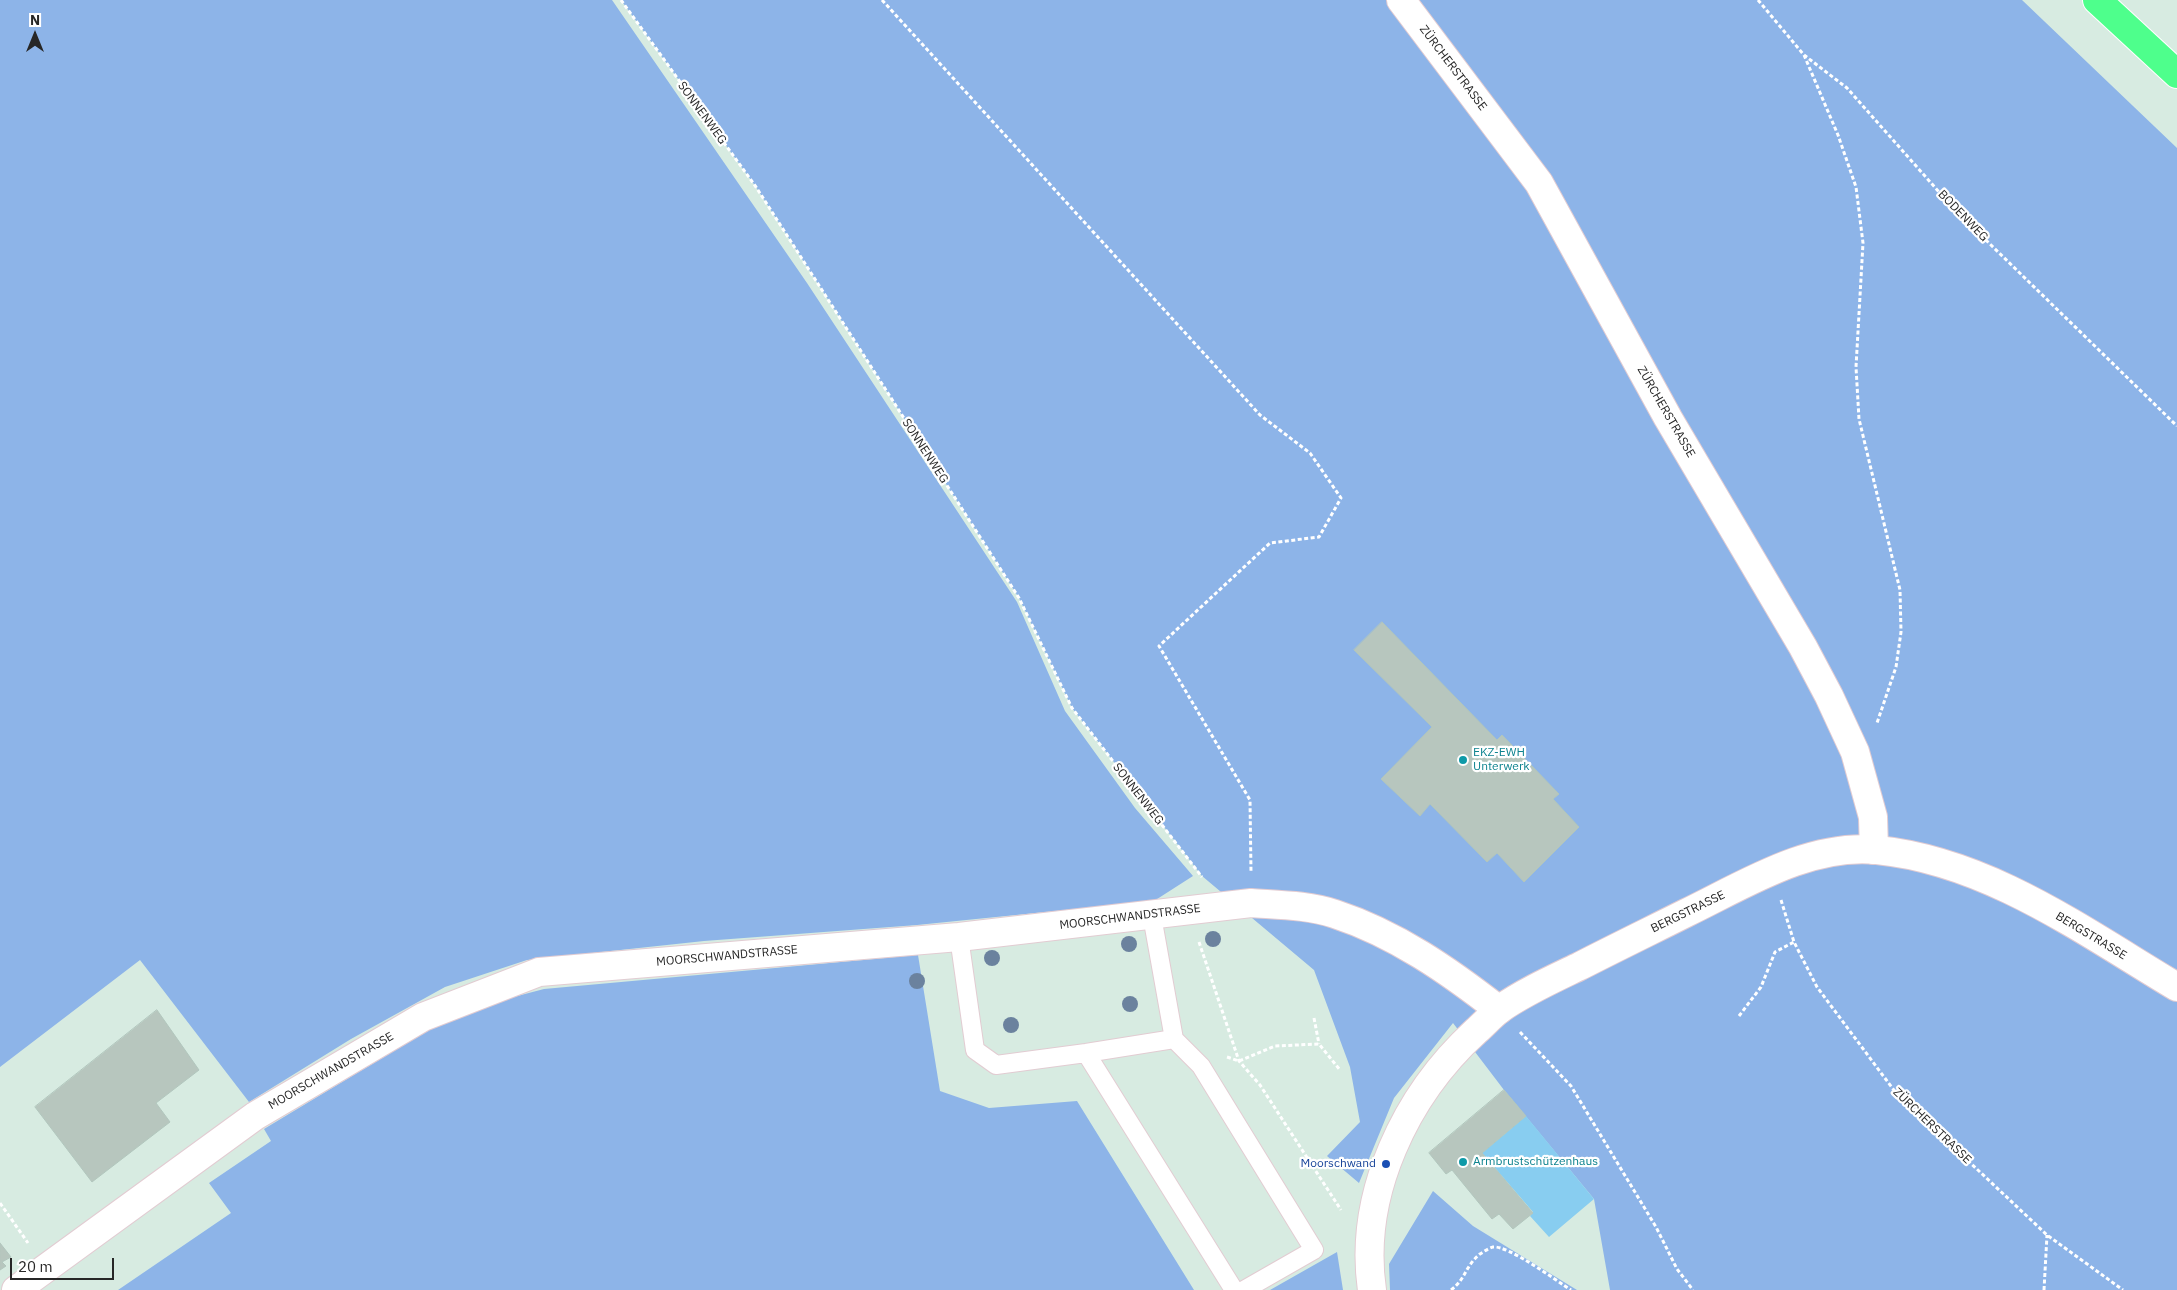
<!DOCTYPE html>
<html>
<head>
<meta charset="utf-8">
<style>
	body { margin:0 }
	#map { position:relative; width:2177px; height:1290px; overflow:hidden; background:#d7ebe1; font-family:"IBM Plex Sans",sans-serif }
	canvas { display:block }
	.north { position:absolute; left:10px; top:10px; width:50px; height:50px; -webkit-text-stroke:4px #fff; paint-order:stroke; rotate:0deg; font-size:14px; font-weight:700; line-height:20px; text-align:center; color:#272727 }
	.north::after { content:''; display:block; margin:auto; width:18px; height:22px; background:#272727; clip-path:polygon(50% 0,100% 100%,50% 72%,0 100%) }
	.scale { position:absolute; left:10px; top:1258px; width:104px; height:22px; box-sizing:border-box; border:2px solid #272727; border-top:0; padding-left:6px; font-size:15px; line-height:18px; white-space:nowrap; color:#272727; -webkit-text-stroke:4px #fff; paint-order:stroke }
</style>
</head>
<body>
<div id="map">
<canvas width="2177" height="1290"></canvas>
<div class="north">N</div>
<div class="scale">20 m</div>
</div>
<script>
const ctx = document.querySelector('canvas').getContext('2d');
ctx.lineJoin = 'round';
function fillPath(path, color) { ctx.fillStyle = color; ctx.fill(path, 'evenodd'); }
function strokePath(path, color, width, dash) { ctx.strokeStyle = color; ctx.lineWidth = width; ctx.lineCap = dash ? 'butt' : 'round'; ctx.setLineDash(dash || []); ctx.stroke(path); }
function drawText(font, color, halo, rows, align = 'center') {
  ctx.font = font + ' "IBM Plex Sans",sans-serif'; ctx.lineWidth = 4.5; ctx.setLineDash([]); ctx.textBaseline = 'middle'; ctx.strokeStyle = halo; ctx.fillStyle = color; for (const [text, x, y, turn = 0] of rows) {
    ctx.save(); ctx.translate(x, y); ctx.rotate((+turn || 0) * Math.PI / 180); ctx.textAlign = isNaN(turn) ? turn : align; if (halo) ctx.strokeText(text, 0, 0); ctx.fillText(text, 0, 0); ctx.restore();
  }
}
const green = new Path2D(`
	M 0,0 L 612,0 L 807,283 L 1017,602 L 1065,711 L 1135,808 L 1193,876 L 1154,901 L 917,925 L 704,941 L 527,960 L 445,987 L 351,1039 L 249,1102 L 140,960 L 0,1067 Z
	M 621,0 L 2022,0 L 2177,148 L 2177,1290 L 1610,1290 L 1594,1199 L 1504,1090 L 1453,1023 L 1394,1098 L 1359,1183 L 1327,1156 L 1360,1122 L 1350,1067 L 1314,970 L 1202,876 L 1072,708 L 1019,598 L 756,187 Z
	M 918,955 L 940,1091 L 989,1108 L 1077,1101 L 1194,1290 L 118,1290 L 231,1213 L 209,1183 L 271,1141 L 264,1129 L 435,1026 L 487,1004 L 544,989 Z
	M 1433,1191 L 1473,1226 L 1577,1290 L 1390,1290 L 1389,1264 Z
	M 1337,1252 L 1343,1290 L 1270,1290 Z`);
const pitch = new Path2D(`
	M 1526,1116 L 1594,1199 L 1549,1237 L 1530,1216 L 1533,1212 L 1482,1153 Z`);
const building = new Path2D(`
	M 1382,622 L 1497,740 L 1502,735 L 1559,794 L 1553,799 L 1579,827 L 1524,882 L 1497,853 L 1487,862 L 1430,804 L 1420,816 L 1381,779 L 1432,727 L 1354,650 Z
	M 157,1010 L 199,1070 L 156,1103 L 170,1122 L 92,1182 L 35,1107 Z
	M 1504,1090 L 1526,1116 L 1482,1153 L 1533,1213 L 1513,1229 L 1499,1214 L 1492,1219 L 1452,1170 L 1446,1174 L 1429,1153 Z
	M 0,1243 L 11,1257 L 2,1262 L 6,1266 L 0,1270 Z`);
const path = new Path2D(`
	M 621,0 L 756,187 L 1019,598 L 1072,708 L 1202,877
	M 882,0 L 1260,415 L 1310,453 L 1341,498 L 1319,537 L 1270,543 L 1159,646 L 1250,800 L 1251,872
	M 1758,0 L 1804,55 L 1847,88 L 1955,210 L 2177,426
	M 1804,55 L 1838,135 L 1856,187 L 1863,243 L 1856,367 L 1859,419 L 1900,590 L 1901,632 L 1896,667 L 1877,723
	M 1781,900 L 1794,942 L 1817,987 L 1896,1093 L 2047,1235 L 2123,1290
	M 1199,942 L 1239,1061 L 1260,1085 L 1341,1210
	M 1739,1016 L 1761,987 L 1775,952 L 1794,942
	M 1314,1018 L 1319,1044
	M 1520,1032 L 1571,1086 L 1656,1227 L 1677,1269 L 1693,1290
	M 1227,1057 L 1239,1061 L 1275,1046 L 1319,1044 L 1340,1070
	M 0,1203 L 28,1243
	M 1451,1290 C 1466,1279 1465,1266 1480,1254 C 1483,1252 1489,1248 1493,1247 C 1508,1245 1557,1281 1571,1290
	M 2044,1290 L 2047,1235`);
const lane = new Path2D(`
	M 959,937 L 975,1050 L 996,1065 L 1086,1053 L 1174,1039 L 1152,916
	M 1174,1039 L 1201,1066 L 1314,1250 L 1244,1290
	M 1086,1053 L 1234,1290`);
const street = new Path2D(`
	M 1401,0 L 1539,183 L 1668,418 L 1803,647 L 1829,696 L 1855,752 L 1873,817 L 1874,850
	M 16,1290 L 255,1116 L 423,1017 L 539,972 L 959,937 L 1251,903 C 1279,905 1308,905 1335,914 C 1396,934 1449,971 1499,1010`);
const secondary = new Path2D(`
	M 1372,1290 C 1358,1194 1406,1095 1476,1031 C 1484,1024 1491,1016 1500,1009 C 1524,992 1553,979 1580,966 C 1615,948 1650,931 1686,913 C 1744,885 1809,843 1877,850 C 1988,861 2083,931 2177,987`);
const highway = new Path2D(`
	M 2097,0 L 2177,74`);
const trees = [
	[1213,939],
	[1129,944],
	[992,958],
	[917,981],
	[1130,1004],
	[1011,1025]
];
const markers = [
	[1463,760,5,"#0f9aa8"],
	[1463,1162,5,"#0f9aa8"],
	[1386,1164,5,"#1a4fb4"]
];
const streetNames = [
	["ZÜRCHERSTRASSE",1453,68,53],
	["SONNENWEG",702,113,54],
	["BODENWEG",1963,216,46],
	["ZÜRCHERSTRASSE",1666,412,60],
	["SONNENWEG",925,451,57],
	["SONNENWEG",1138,794,52],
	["BERGSTRASSE",1688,912,-26],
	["MOORSCHWANDSTRASSE",1130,917,-7],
	["BERGSTRASSE",2091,936,31],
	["MOORSCHWANDSTRASSE",727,956,-5],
	["MOORSCHWANDSTRASSE",331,1071,-30],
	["ZÜRCHERSTRASSE",1932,1126,44]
];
const cultureNames = [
	["EKZ-EWH",1473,753],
	["Unterwerk",1473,767],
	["Armbrustschützenhaus",1473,1162]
];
const transitNames = [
	["Moorschwand",1376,1164]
];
fillPath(green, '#8db4e8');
fillPath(pitch, '#88cdf0');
fillPath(building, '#b7c6be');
strokePath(building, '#b1c6bd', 1);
strokePath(lane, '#e2ccd2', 20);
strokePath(street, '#e2ccd2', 30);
strokePath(secondary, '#e2ccd2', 30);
strokePath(highway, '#fff', 30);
strokePath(path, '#fff', 3, [4, 2.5]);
strokePath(lane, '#fff', 18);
strokePath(street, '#fff', 28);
strokePath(secondary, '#fff', 28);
strokePath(highway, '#4eff8c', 28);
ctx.fillStyle = '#6b829e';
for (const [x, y] of trees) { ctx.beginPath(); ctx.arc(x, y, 8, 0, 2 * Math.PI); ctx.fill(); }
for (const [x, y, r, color] of markers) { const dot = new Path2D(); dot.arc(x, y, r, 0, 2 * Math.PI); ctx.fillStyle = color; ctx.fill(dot); strokePath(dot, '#fff', 2); }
drawText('12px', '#272727', '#fff', streetNames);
drawText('12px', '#0d838f', '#fff', cultureNames, 'left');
drawText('12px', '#164399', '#fff', transitNames, 'right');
</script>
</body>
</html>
